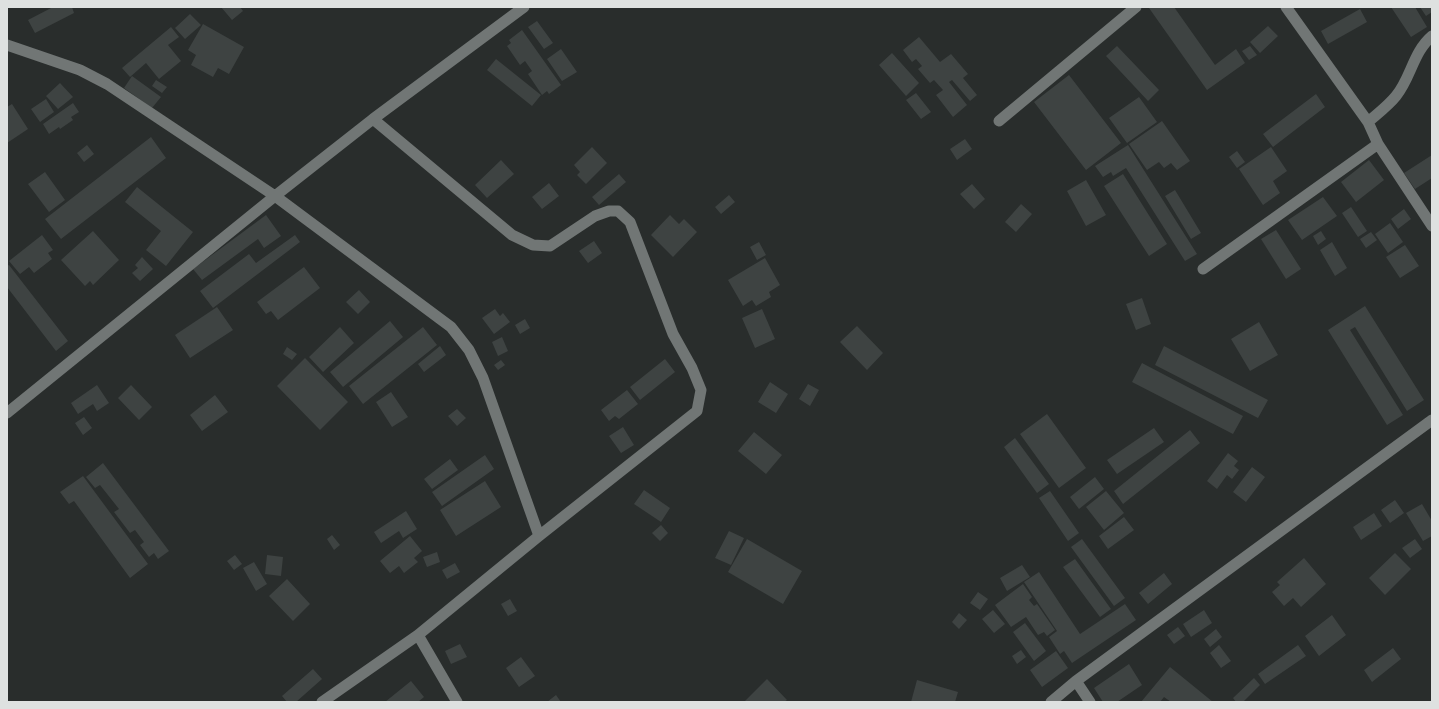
<!DOCTYPE html>
<html>
<head>
<meta charset="utf-8">
<style>
	body { margin:0 }
	#map { position:relative; width:1439px; height:709px; overflow:hidden; background:#292d2c; font-family:Karla,sans-serif }
	canvas { display:block }
	.frame { position:absolute; inset:0; border:8px solid #dee1e0; pointer-events:none }
</style>
</head>
<body>
<div id="map">
<canvas width="1439" height="709"></canvas>
<div class="frame"></div>
</div>
<script>
const ctx = document.querySelector('canvas').getContext('2d');
ctx.lineJoin = 'round';
function fillPath(path, color) { ctx.fillStyle = color; ctx.fill(path, 'evenodd'); }
function strokePath(path, color, width, dash) { ctx.strokeStyle = color; ctx.lineWidth = width; ctx.lineCap = dash ? 'butt' : 'round'; ctx.setLineDash(dash || []); ctx.stroke(path); }
const building = new Path2D(`
	M 53,7 L 72,7 L 74,13 L 35,33 L 28,20 Z
	M 221,7 L 240,7 L 243,11 L 232,20 Z
	M 1151,7 L 1174,7 L 1215,65 L 1236,49 L 1245,63 L 1207,90 L 1149,8 Z
	M 1391,7 L 1415,7 L 1427,27 L 1411,37 Z
	M 1420,7 L 1432,7 L 1432,12 L 1426,16 Z
	M 1360,9 L 1367,22 L 1328,44 L 1321,31 Z
	M 190,14 L 201,25 L 185,39 L 175,28 Z
	M 537,21 L 553,43 L 544,49 L 528,27 Z
	M 203,24 L 244,47 L 229,74 L 218,68 L 213,77 L 191,65 L 196,55 L 188,50 Z
	M 1268,26 L 1278,36 L 1260,53 L 1250,42 Z
	M 171,27 L 179,37 L 168,45 L 181,61 L 159,79 L 146,63 L 130,77 L 122,68 Z
	M 522,30 L 561,85 L 549,94 L 547,91 L 542,95 L 528,74 L 532,71 L 525,61 L 520,65 L 507,46 L 511,43 L 509,40 Z
	M 919,37 L 940,62 L 951,54 L 968,74 L 963,78 L 977,95 L 970,101 L 952,80 L 949,82 L 967,105 L 953,117 L 936,95 L 943,90 L 934,80 L 930,83 L 918,69 L 922,66 L 916,59 L 912,62 L 903,50 Z
	M 1117,46 L 1159,90 L 1148,101 L 1106,56 Z
	M 1250,46 L 1257,55 L 1249,60 L 1242,51 Z
	M 561,49 L 577,72 L 562,81 L 547,59 Z
	M 892,53 L 919,83 L 906,96 L 879,65 Z
	M 496,59 L 541,95 L 532,106 L 487,70 Z
	M 1069,75 L 1121,143 L 1086,170 L 1034,102 Z
	M 132,76 L 161,97 L 152,108 L 124,88 Z
	M 156,80 L 167,87 L 162,93 L 152,86 Z
	M 60,83 L 73,97 L 58,109 L 46,96 Z
	M 916,93 L 931,112 L 921,119 L 906,100 Z
	M 1316,94 L 1325,107 L 1273,147 L 1263,134 Z
	M 1139,97 L 1157,122 L 1127,143 L 1109,118 Z
	M 46,99 L 54,112 L 40,122 L 31,109 Z
	M 73,103 L 79,112 L 71,117 L 73,120 L 60,129 L 59,127 L 49,134 L 43,124 Z
	M 12,104 L 28,129 L 7,143 L 7,107 Z
	M 1162,121 L 1190,161 L 1177,170 L 1171,163 L 1164,168 L 1159,162 L 1147,170 L 1129,144 Z
	M 151,137 L 166,158 L 61,239 L 45,219 Z
	M 965,139 L 972,149 L 957,160 L 950,149 Z
	M 87,145 L 94,154 L 84,162 L 77,153 Z
	M 1128,145 L 1197,254 L 1185,261 L 1126,168 L 1113,176 L 1111,172 L 1103,177 L 1095,166 Z
	M 592,147 L 607,163 L 586,184 L 577,175 L 580,172 L 574,165 Z
	M 1271,147 L 1287,171 L 1273,181 L 1280,193 L 1263,205 L 1239,169 Z
	M 1237,151 L 1245,162 L 1237,168 L 1229,157 Z
	M 1432,155 L 1432,178 L 1415,189 L 1404,173 Z
	M 501,160 L 514,174 L 487,198 L 475,185 Z
	M 1369,160 L 1384,180 L 1356,202 L 1341,182 Z
	M 45,172 L 65,200 L 49,212 L 28,184 Z
	M 619,174 L 626,182 L 599,205 L 592,197 Z
	M 1123,174 L 1167,244 L 1149,256 L 1104,186 Z
	M 1086,180 L 1106,215 L 1086,226 L 1067,191 Z
	M 549,183 L 559,196 L 542,209 L 532,197 Z
	M 972,184 L 985,199 L 974,209 L 960,194 Z
	M 137,187 L 193,232 L 166,266 L 146,250 L 161,231 L 125,202 Z
	M 1175,190 L 1201,233 L 1191,239 L 1165,196 Z
	M 729,195 L 735,202 L 721,214 L 715,207 Z
	M 1323,197 L 1337,216 L 1302,240 L 1288,220 Z
	M 1021,204 L 1032,214 L 1016,232 L 1005,222 Z
	M 1351,207 L 1367,231 L 1358,237 L 1342,213 Z
	M 1404,209 L 1411,219 L 1398,229 L 1391,219 Z
	M 266,215 L 281,236 L 264,248 L 258,239 L 202,280 L 193,269 Z
	M 670,215 L 679,224 L 684,219 L 697,232 L 673,257 L 651,235 Z
	M 1390,223 L 1403,242 L 1388,253 L 1375,234 Z
	M 1276,230 L 1301,269 L 1286,279 L 1261,239 Z
	M 93,231 L 119,260 L 93,285 L 90,281 L 85,286 L 61,260 Z
	M 1321,231 L 1326,239 L 1318,245 L 1313,236 Z
	M 1371,232 L 1377,240 L 1366,248 L 1360,239 Z
	M 42,235 L 53,250 L 48,253 L 52,259 L 34,273 L 29,267 L 20,274 L 9,261 Z
	M 295,235 L 300,242 L 213,308 L 200,291 L 249,254 L 256,263 Z
	M 594,241 L 602,253 L 588,263 L 579,251 Z
	M 759,242 L 766,255 L 757,260 L 750,247 Z
	M 1332,242 L 1347,268 L 1335,276 L 1320,250 Z
	M 1405,245 L 1419,266 L 1400,278 L 1386,257 Z
	M 142,257 L 153,269 L 140,281 L 132,273 L 138,268 L 135,265 Z
	M 765,258 L 780,285 L 769,292 L 771,297 L 756,306 L 752,300 L 743,306 L 728,280 Z
	M 9,265 L 68,341 L 56,351 L 7,287 L 7,266 Z
	M 304,267 L 320,288 L 278,320 L 271,311 L 266,314 L 257,302 Z
	M 359,290 L 370,302 L 358,314 L 346,302 Z
	M 1142,298 L 1151,324 L 1136,330 L 1126,304 Z
	M 1365,306 L 1424,400 L 1407,411 L 1355,327 L 1350,330 L 1403,415 L 1387,425 L 1328,330 Z
	M 217,307 L 233,330 L 190,358 L 175,335 Z
	M 495,309 L 500,316 L 503,313 L 510,322 L 494,334 L 482,318 Z
	M 762,309 L 775,339 L 755,348 L 742,318 Z
	M 525,319 L 530,328 L 520,334 L 515,325 Z
	M 390,321 L 403,337 L 343,387 L 330,372 Z
	M 1259,322 L 1278,355 L 1250,371 L 1231,339 Z
	M 857,326 L 883,353 L 867,370 L 840,342 Z
	M 340,327 L 354,343 L 323,372 L 309,357 Z
	M 423,327 L 437,345 L 363,404 L 349,386 Z
	M 502,337 L 508,351 L 498,356 L 492,342 Z
	M 440,346 L 446,355 L 424,372 L 418,364 Z
	M 1164,346 L 1268,400 L 1258,418 L 1155,365 Z
	M 287,347 L 297,354 L 292,360 L 283,354 Z
	M 305,358 L 348,402 L 320,430 L 277,386 Z
	M 665,359 L 675,372 L 640,400 L 630,387 Z
	M 501,360 L 505,365 L 498,370 L 494,365 Z
	M 1142,363 L 1243,416 L 1233,434 L 1132,382 Z
	M 770,382 L 788,394 L 776,413 L 758,402 Z
	M 808,384 L 819,390 L 810,406 L 799,399 Z
	M 97,385 L 109,403 L 97,411 L 93,404 L 78,414 L 71,403 Z
	M 131,385 L 152,407 L 139,420 L 118,398 Z
	M 627,390 L 638,404 L 619,419 L 615,416 L 609,421 L 601,410 Z
	M 391,392 L 408,417 L 392,427 L 376,402 Z
	M 215,395 L 228,412 L 202,431 L 190,415 Z
	M 457,409 L 466,418 L 457,426 L 448,416 Z
	M 1047,414 L 1086,468 L 1059,488 L 1020,434 Z
	M 84,417 L 92,428 L 83,435 L 75,423 Z
	M 623,427 L 634,445 L 621,453 L 609,436 Z
	M 1154,428 L 1164,442 L 1117,474 L 1107,460 Z
	M 1190,430 L 1200,443 L 1123,504 L 1114,491 Z
	M 754,432 L 782,455 L 766,474 L 738,451 Z
	M 1015,438 L 1049,484 L 1037,493 L 1004,447 Z
	M 1228,453 L 1238,461 L 1234,466 L 1239,470 L 1232,479 L 1227,475 L 1217,489 L 1207,481 Z
	M 485,455 L 494,469 L 442,506 L 432,492 Z
	M 450,459 L 458,470 L 432,489 L 424,479 Z
	M 103,463 L 169,551 L 158,559 L 154,553 L 149,557 L 140,545 L 144,542 L 135,530 L 130,533 L 114,512 L 119,509 L 100,485 L 95,488 L 86,477 Z
	M 1252,467 L 1265,477 L 1246,502 L 1233,492 Z
	M 83,476 L 148,564 L 130,578 L 74,501 L 69,504 L 60,492 Z
	M 1095,477 L 1104,489 L 1079,509 L 1070,497 Z
	M 485,481 L 501,507 L 456,536 L 440,510 Z
	M 644,490 L 670,508 L 661,522 L 634,504 Z
	M 1050,491 L 1079,533 L 1068,541 L 1039,498 Z
	M 1106,491 L 1124,513 L 1104,530 L 1086,507 Z
	M 1395,500 L 1404,513 L 1390,523 L 1381,510 Z
	M 1422,504 L 1432,521 L 1432,536 L 1423,541 L 1406,513 Z
	M 406,511 L 417,529 L 403,538 L 399,531 L 381,543 L 374,532 Z
	M 1374,513 L 1382,526 L 1361,540 L 1353,527 Z
	M 1124,517 L 1134,530 L 1108,549 L 1099,536 Z
	M 661,525 L 668,533 L 660,541 L 652,533 Z
	M 729,531 L 744,538 L 731,565 L 715,558 Z
	M 332,535 L 340,545 L 334,550 L 327,539 Z
	M 410,536 L 422,551 L 414,558 L 418,562 L 404,573 L 399,566 L 390,573 L 380,561 Z
	M 747,539 L 802,571 L 783,604 L 728,572 Z
	M 1082,539 L 1125,598 L 1114,606 L 1071,547 Z
	M 1415,539 L 1422,549 L 1410,558 L 1402,548 Z
	M 437,552 L 440,562 L 427,567 L 423,557 Z
	M 1395,553 L 1411,569 L 1385,595 L 1369,578 Z
	M 235,555 L 242,564 L 234,570 L 227,561 Z
	M 267,555 L 283,557 L 281,576 L 265,574 Z
	M 1304,558 L 1326,584 L 1301,607 L 1293,598 L 1284,606 L 1272,592 L 1280,585 L 1277,582 Z
	M 1075,559 L 1111,609 L 1100,617 L 1063,567 Z
	M 254,562 L 267,584 L 256,591 L 243,568 Z
	M 455,563 L 460,572 L 447,579 L 442,570 Z
	M 1022,565 L 1030,577 L 1007,591 L 1000,578 Z
	M 1039,572 L 1080,634 L 1125,604 L 1136,620 L 1072,663 L 1064,651 L 1060,654 L 1049,637 L 1057,631 L 1024,582 Z
	M 1164,573 L 1172,584 L 1148,604 L 1139,593 Z
	M 287,579 L 310,604 L 293,621 L 269,596 Z
	M 1023,584 L 1032,597 L 1029,600 L 1034,606 L 1037,604 L 1055,630 L 1047,636 L 1044,632 L 1038,635 L 1026,617 L 1011,627 L 995,605 Z
	M 978,592 L 988,599 L 980,610 L 970,603 Z
	M 510,599 L 517,611 L 508,616 L 501,604 Z
	M 993,610 L 1005,624 L 994,633 L 982,619 Z
	M 1204,610 L 1212,623 L 1191,637 L 1183,624 Z
	M 959,613 L 967,620 L 959,629 L 952,622 Z
	M 1332,615 L 1346,635 L 1319,656 L 1305,636 Z
	M 1025,623 L 1046,651 L 1034,661 L 1013,632 Z
	M 1178,627 L 1185,636 L 1174,644 L 1167,635 Z
	M 1216,629 L 1222,637 L 1210,647 L 1204,639 Z
	M 460,644 L 467,657 L 451,664 L 445,651 Z
	M 1219,645 L 1231,661 L 1221,668 L 1210,653 Z
	M 1298,645 L 1306,656 L 1265,684 L 1258,674 Z
	M 1393,648 L 1401,659 L 1372,682 L 1364,670 Z
	M 1021,650 L 1026,657 L 1017,664 L 1012,656 Z
	M 1056,651 L 1068,668 L 1042,687 L 1030,670 Z
	M 521,657 L 535,676 L 519,687 L 506,668 Z
	M 1129,664 L 1142,685 L 1117,702 L 1103,702 L 1094,688 Z
	M 1170,667 L 1213,702 L 1171,702 L 1164,697 L 1160,702 L 1141,702 Z
	M 313,669 L 322,679 L 296,702 L 287,702 L 282,696 Z
	M 1254,678 L 1260,685 L 1243,702 L 1236,702 L 1233,698 Z
	M 767,679 L 787,700 L 784,702 L 744,702 Z
	M 917,680 L 958,692 L 955,702 L 911,702 Z
	M 411,681 L 424,697 L 418,702 L 385,702 Z
	M 556,695 L 561,702 L 547,702 Z`);
const minor = new Path2D(`
	M 1286,7 L 1368,122 L 1378,144 L 1432,226
	M 7,45 L 80,70 L 107,84 L 275,196 L 451,327 L 469,350 L 483,378 L 539,536
	M 999,121 L 1136,7
	M 1368,122 C 1377,114 1388,106 1396,96 C 1411,78 1413,52 1432,36
	M 1203,269 L 1378,144
	M 7,413 L 275,196 L 373,119 L 524,7
	M 418,635 L 457,702
	M 1076,681 L 1090,702
	M 322,702 L 418,635 L 539,536 L 697,411 L 701,390 L 692,368 L 673,334 L 630,222 L 618,211 L 609,211 L 595,216 L 550,246 L 533,245 L 512,235 L 373,119
	M 1051,702 L 1076,681 L 1432,420`);
fillPath(building, '#3e4342');
strokePath(minor, '#717675', 11);
</script>
</body>
</html>
